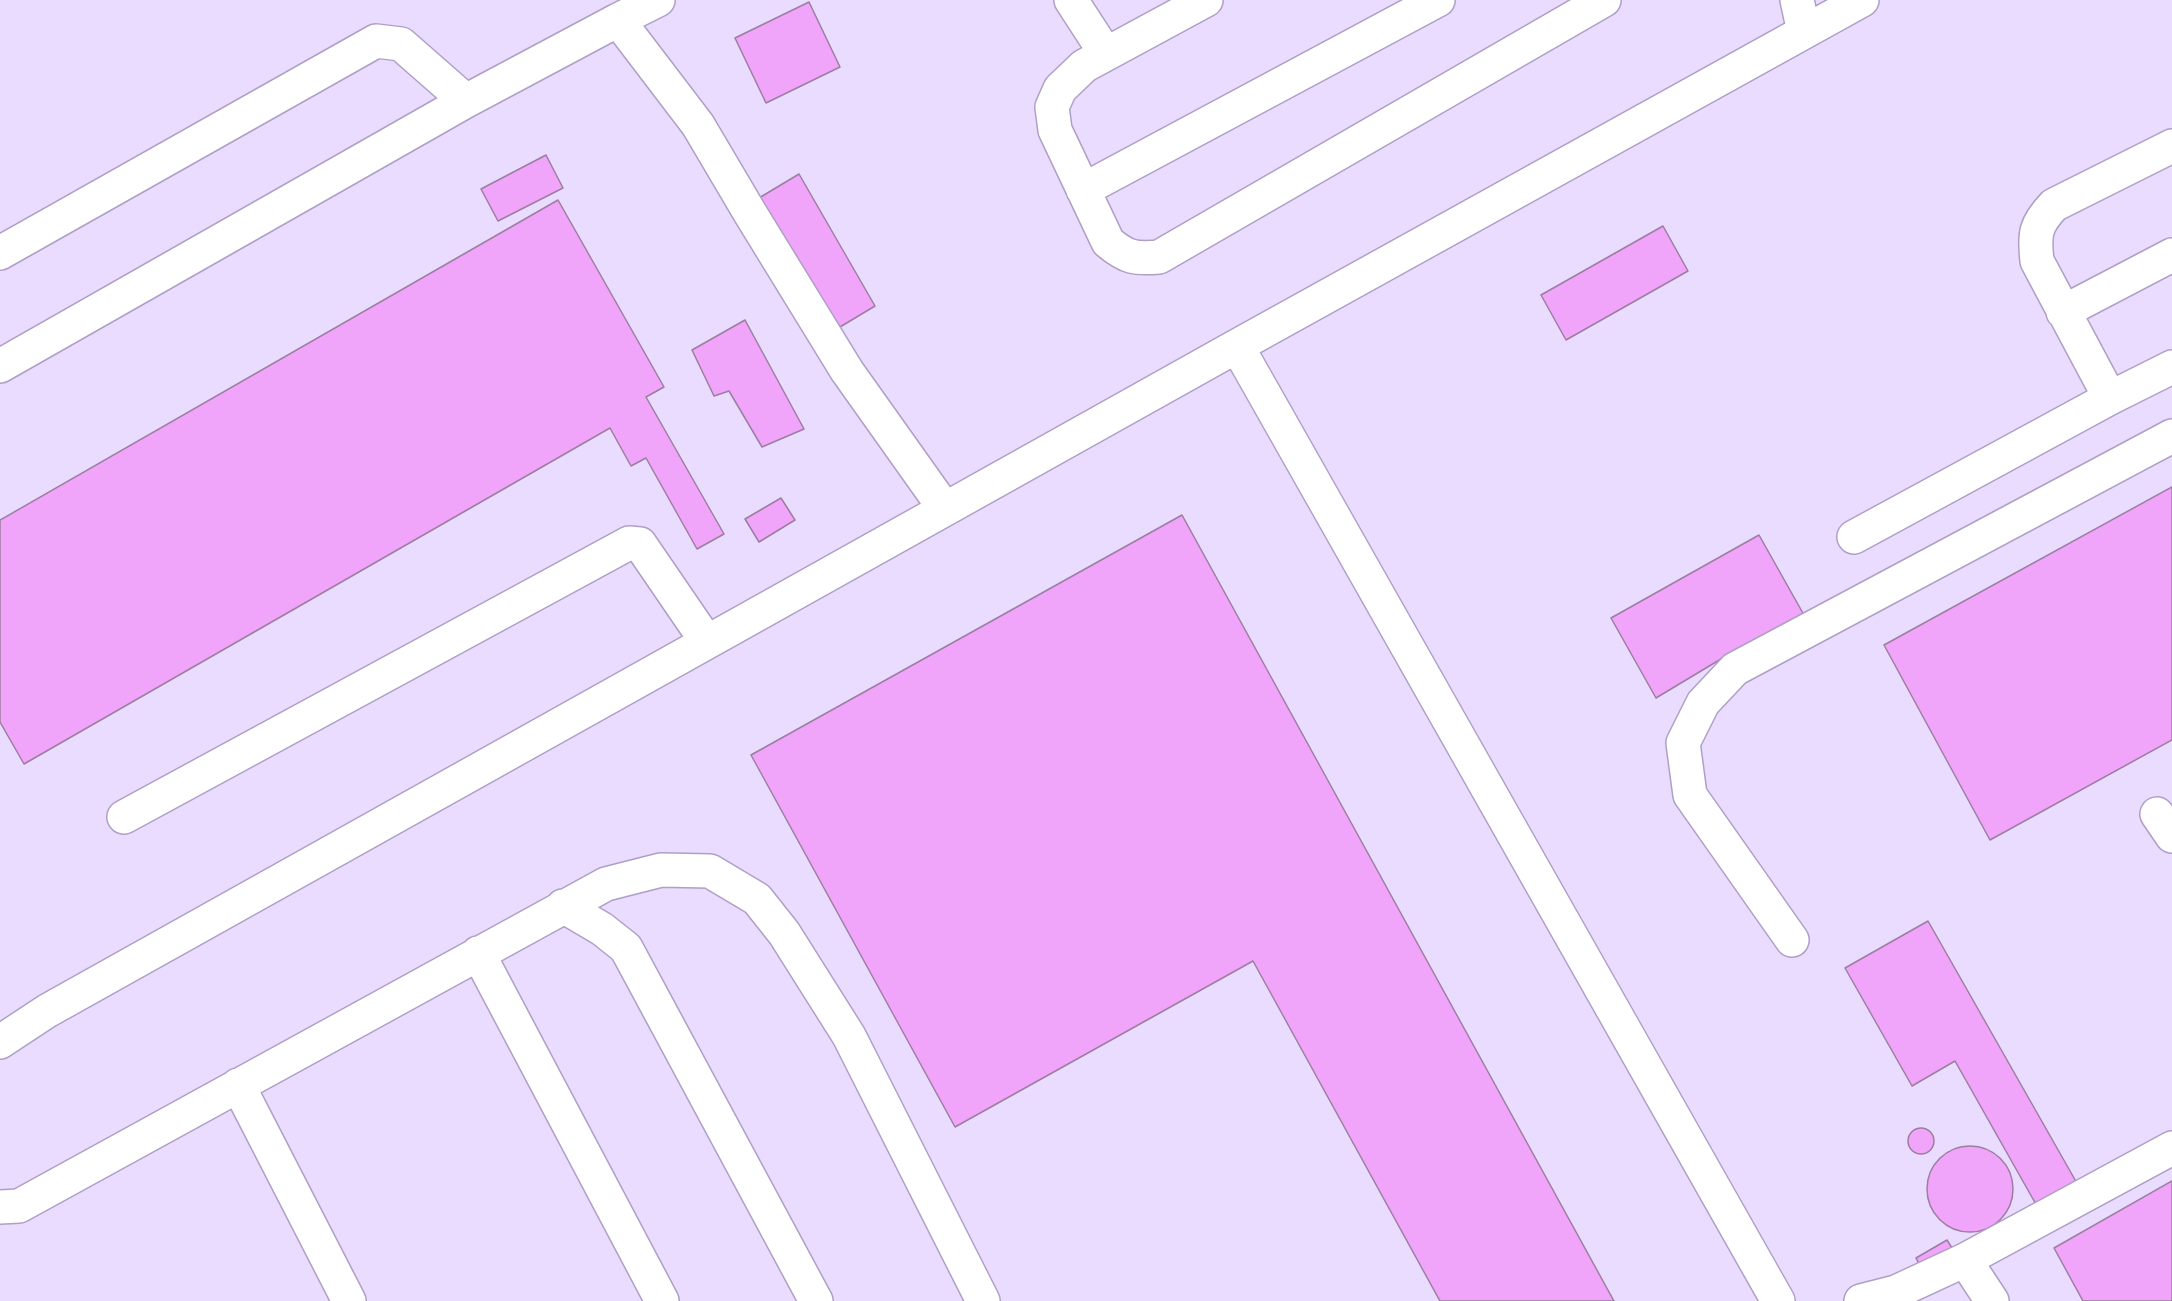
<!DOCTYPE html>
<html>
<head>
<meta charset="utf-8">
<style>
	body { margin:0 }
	canvas { display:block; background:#e9dcfe }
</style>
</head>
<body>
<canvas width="2172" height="1301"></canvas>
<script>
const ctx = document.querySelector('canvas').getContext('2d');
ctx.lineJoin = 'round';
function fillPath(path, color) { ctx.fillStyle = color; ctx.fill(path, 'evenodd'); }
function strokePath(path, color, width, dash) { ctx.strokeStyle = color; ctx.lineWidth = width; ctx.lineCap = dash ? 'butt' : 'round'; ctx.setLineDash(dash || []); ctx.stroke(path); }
const building = new Path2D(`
	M 809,2 L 840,67 L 766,103 L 735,38 Z
	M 546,155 L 563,188 L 498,221 L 481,189 Z
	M 799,174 L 875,306 L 835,330 L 759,198 Z
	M 558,200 L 664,387 L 646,397 L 724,534 L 697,549 L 646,458 L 631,466 L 610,428 L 24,764 L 0,722 L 0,520 Z
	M 1663,226 L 1688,271 L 1566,340 L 1541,295 Z
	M 745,320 L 804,429 L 762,447 L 729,391 L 714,396 L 692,350 Z
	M 2172,487 L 2172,740 L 1990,840 L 1884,645 Z
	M 781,498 L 795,520 L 759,542 L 745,519 Z
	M 1182,515 L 1614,1301 L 1440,1301 L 1253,961 L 955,1127 L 751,755 Z
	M 1759,535 L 1804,615 L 1726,656 L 1656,698 L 1611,618 Z
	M 1928,921 L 2082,1192 L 2042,1215 L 1955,1061 L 1912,1086 L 1845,968 Z
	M1908 1141a13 13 0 1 1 26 0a13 13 0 1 1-26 0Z
	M1927 1189a43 43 0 1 1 86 0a43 43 0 1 1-86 0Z
	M 2172,1181 L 2172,1301 L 2083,1301 L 2054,1248 Z
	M 1947,1240 L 1954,1251 L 1922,1270 L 1916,1258 Z`);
const minor = new Path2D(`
	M 1071,0 L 1106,54
	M 1206,0 L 1084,66 L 1060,89 L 1052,107 L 1055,130 L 1108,242 C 1127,258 1135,259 1159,257 L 1604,0
	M 1797,0 L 1804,32
	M 618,20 L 658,0
	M 1083,190 L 1438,0
	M 0,253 L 376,41 L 401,44 L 466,101
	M 2063,312 L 2172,255
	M 1237,346 L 1778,1301
	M 0,366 L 466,101 L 618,20 L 698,125 L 750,213 L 847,371 L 945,509
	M 2110,398 L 2037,261 C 2034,234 2035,225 2054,205 L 2172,146
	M 1854,537 L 2110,398 L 2172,367
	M 2157,814 L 2172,836
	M 124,817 L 629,543 L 640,544 L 707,642
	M 563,906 L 602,929 L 626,948 L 816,1301
	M 1792,940 L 1690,795 L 1683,743 L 1703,703 L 1735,669 L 2172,436
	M 478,953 L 662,1301
	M 0,1042 L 47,1011 L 1237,346 L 1862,0
	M 238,1085 L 349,1301
	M 0,1207 L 19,1206 L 606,884 L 661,870 L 710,871 L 757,899 L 784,933 L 849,1036 L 983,1301
	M 1965,1260 L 1992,1301
	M 1861,1301 L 1896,1292 L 1965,1260 L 2172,1148`);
fillPath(building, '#f0a4fa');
strokePath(building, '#9c7ea0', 1.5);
strokePath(minor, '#af9fc7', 36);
strokePath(minor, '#fff', 33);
</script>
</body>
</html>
